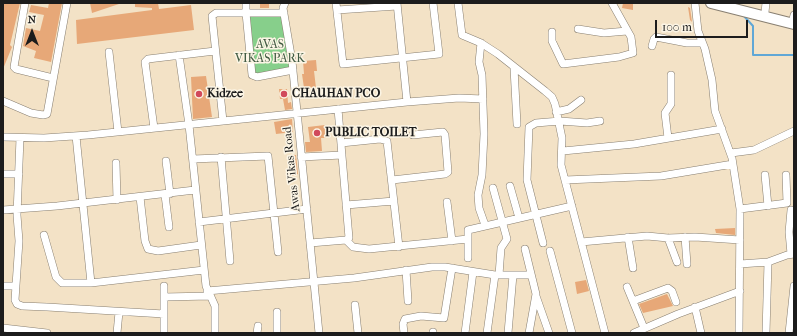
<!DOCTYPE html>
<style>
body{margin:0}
#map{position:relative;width:797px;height:336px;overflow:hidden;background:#f3e2c6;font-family:"IM FELL French Canon",serif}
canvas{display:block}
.frame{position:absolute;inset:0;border:4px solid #1c1c1c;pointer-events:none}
.north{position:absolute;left:12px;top:12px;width:40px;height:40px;-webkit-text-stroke:3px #fcf5e5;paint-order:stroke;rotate:0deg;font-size:11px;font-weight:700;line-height:16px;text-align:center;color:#1c1c1c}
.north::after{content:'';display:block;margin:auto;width:14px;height:18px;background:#1c1c1c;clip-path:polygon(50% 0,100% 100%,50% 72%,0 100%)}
.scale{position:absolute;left:655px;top:20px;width:93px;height:18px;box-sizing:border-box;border:2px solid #1c1c1c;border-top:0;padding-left:5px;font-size:12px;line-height:14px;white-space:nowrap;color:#1c1c1c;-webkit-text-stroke:3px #fcf5e5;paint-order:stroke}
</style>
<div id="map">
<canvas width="797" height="336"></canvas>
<div class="frame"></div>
<div class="north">N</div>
<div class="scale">100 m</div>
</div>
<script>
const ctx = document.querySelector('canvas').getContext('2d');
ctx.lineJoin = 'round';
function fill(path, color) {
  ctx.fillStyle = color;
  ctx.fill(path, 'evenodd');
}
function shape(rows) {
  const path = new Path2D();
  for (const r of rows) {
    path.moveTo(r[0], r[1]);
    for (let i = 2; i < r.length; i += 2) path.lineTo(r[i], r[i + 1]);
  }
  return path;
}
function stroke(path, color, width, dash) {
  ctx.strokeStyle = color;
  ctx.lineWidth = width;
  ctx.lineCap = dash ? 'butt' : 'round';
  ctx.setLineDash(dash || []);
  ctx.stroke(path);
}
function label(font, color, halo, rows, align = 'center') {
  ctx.font = font + ' "IM FELL French Canon",serif';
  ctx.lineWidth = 3;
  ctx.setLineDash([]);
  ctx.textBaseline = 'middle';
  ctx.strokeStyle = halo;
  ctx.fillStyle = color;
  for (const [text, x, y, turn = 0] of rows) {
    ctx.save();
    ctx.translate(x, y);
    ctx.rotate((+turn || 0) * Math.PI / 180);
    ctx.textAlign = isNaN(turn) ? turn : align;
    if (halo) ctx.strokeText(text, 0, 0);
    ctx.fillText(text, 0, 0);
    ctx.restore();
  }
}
const green = shape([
 [283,14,292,68,254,76,247,15]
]);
const stream = shape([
 [743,15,753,26,753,55,794,55]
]);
const building = shape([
 [3,3,20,3,10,45,12,47,3,69],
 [49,3,62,3,51,62,34,58,36,51,23,46,26,28,40,31,44,15,29,12,31,5,48,8],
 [90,3,119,3,119,4,92,13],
 [135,3,158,3,159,9,191,5,194,30,77,44,76,20,152,10,152,8,135,7],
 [260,3,269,3,269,8,260,8],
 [623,3,633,3,633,10,622,8],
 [688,7,690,8,692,22,690,20],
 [316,60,317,71,314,71,316,88,304,88,302,74,304,74,303,61],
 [206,76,212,117,193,119,191,77],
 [279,89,287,89,288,103,291,102,292,109,285,110,283,99,280,99],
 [308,89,309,94,301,96,301,90],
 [292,119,293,132,276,134,274,122],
 [325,125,326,138,321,138,322,151,306,152,305,142,310,142,308,127],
 [296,155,298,174,292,176,289,156],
 [735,228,735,235,716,233,715,229],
 [586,280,589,291,577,294,575,282],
 [667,294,673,306,643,313,639,304]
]);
const street = shape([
 [25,3,14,67,16,69,53,78],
 [246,3,246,13,284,13],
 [285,3,283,8,292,61,319,333],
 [336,3,343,64,439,54,433,3],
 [397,3,407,102],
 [458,3,462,35,481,43,498,54,545,91,552,97,555,104,562,138,561,165,605,333],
 [695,3,698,31,705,49,712,80,715,111,732,158,740,209,739,333],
 [337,10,397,6],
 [765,12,766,3],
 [793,19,794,15],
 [578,29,604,33,627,31],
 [552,32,552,41,563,64,619,57,633,53,631,37,612,3],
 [481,43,479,62,482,75,484,134,482,175,478,195,479,208,485,225],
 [652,46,654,39,656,37,687,43,702,43],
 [109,52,118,132],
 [179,55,189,125,206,286,215,306,215,333],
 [514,68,517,124],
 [3,101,31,113,43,115,47,114,67,3],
 [556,112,569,109,581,100],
 [223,121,212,16,216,13,246,13,252,75,257,77,293,70],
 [154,128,145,62,148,59,215,51],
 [76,136,91,283],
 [3,137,44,138,88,135,407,102,459,98,483,99],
 [20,138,17,215,19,241,15,300,17,304,22,306,47,307,164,314],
 [668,138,665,113,671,104,671,75],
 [341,143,380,139,387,141,399,247],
 [563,151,634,144,722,129],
 [731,153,754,150,794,131],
 [221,157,230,261],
 [301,157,342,155],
 [193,159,268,156,278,252],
 [166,161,170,194],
 [116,163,117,200],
 [3,174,19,174],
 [765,175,768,206],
 [392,180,445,174,448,172,445,135,443,132,413,135],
 [565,180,661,176,733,164],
 [510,186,519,218],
 [493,188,507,239,501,248,499,275],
 [165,195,169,227],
 [140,197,145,241,148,249,158,251,201,245],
 [447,202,452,241],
 [346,205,394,201],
 [740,209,787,203,786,175],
 [3,210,57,206,195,190],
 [791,210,789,232,791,254],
 [199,222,307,209],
 [44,235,56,277,62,283,91,283,204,270],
 [628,237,633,268],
 [685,237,687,264],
 [668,238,677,262],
 [346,240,353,247,369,249,468,239],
 [581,242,647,236,668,238,695,237,740,240],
 [310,243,346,240,349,238,338,109],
 [543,243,527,180,529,127,536,123,560,121,587,123,600,121],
 [525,249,536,294,529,333],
 [550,251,572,333],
 [468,258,468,230,572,206],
 [740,264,768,262,787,255,794,254],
 [406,270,408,301],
 [3,286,16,286],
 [627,287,644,328],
 [207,291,354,278,432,267,445,267,495,275,531,275],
 [536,296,549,333],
 [164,297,210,296],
 [633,301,668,288,672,291,676,302],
 [355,305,358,333],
 [695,307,701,333],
 [277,312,277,333],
 [3,328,47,333],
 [433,332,433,333],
 [117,333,119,312],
 [164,333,164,286],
 [257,333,258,326],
 [404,333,403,324,405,319,421,316,444,318,452,268],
 [465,333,473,272],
 [487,333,495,275],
 [508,333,513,275],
 [634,333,678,314,740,291],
 [766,333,768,262],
 [789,333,794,286]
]);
const secondary = shape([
 [711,3,794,24]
]);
const markers = [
 [199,94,4,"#d1495b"],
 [284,94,4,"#d1495b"],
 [317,133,4,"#d1495b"]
];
const parkNames = [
 ["AVAS",270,45],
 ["VIKAS PARK",270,59]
];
const poiNames = [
 ["Kidzee",207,94],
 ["CHAUHAN PCO",292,94],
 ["PUBLIC TOILET",325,133]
];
const streetNames = [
 ["Awas Vikas Road",292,169,-96]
];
fill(green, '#87cf8b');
stroke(stream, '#60a7d6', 2);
fill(building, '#e7a878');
stroke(street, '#887f71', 8);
stroke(secondary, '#887f71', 12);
stroke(street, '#fff', 7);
stroke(secondary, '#fff', 10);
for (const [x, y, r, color] of markers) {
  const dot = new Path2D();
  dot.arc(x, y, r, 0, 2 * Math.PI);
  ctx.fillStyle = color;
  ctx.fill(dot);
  stroke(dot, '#fcf5e5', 1.5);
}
label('12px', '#415b43', '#fcf5e5', parkNames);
label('bold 12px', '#1c1c1c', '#fcf5e5', poiNames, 'left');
label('12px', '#1c1c1c', '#fcf5e5', streetNames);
</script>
